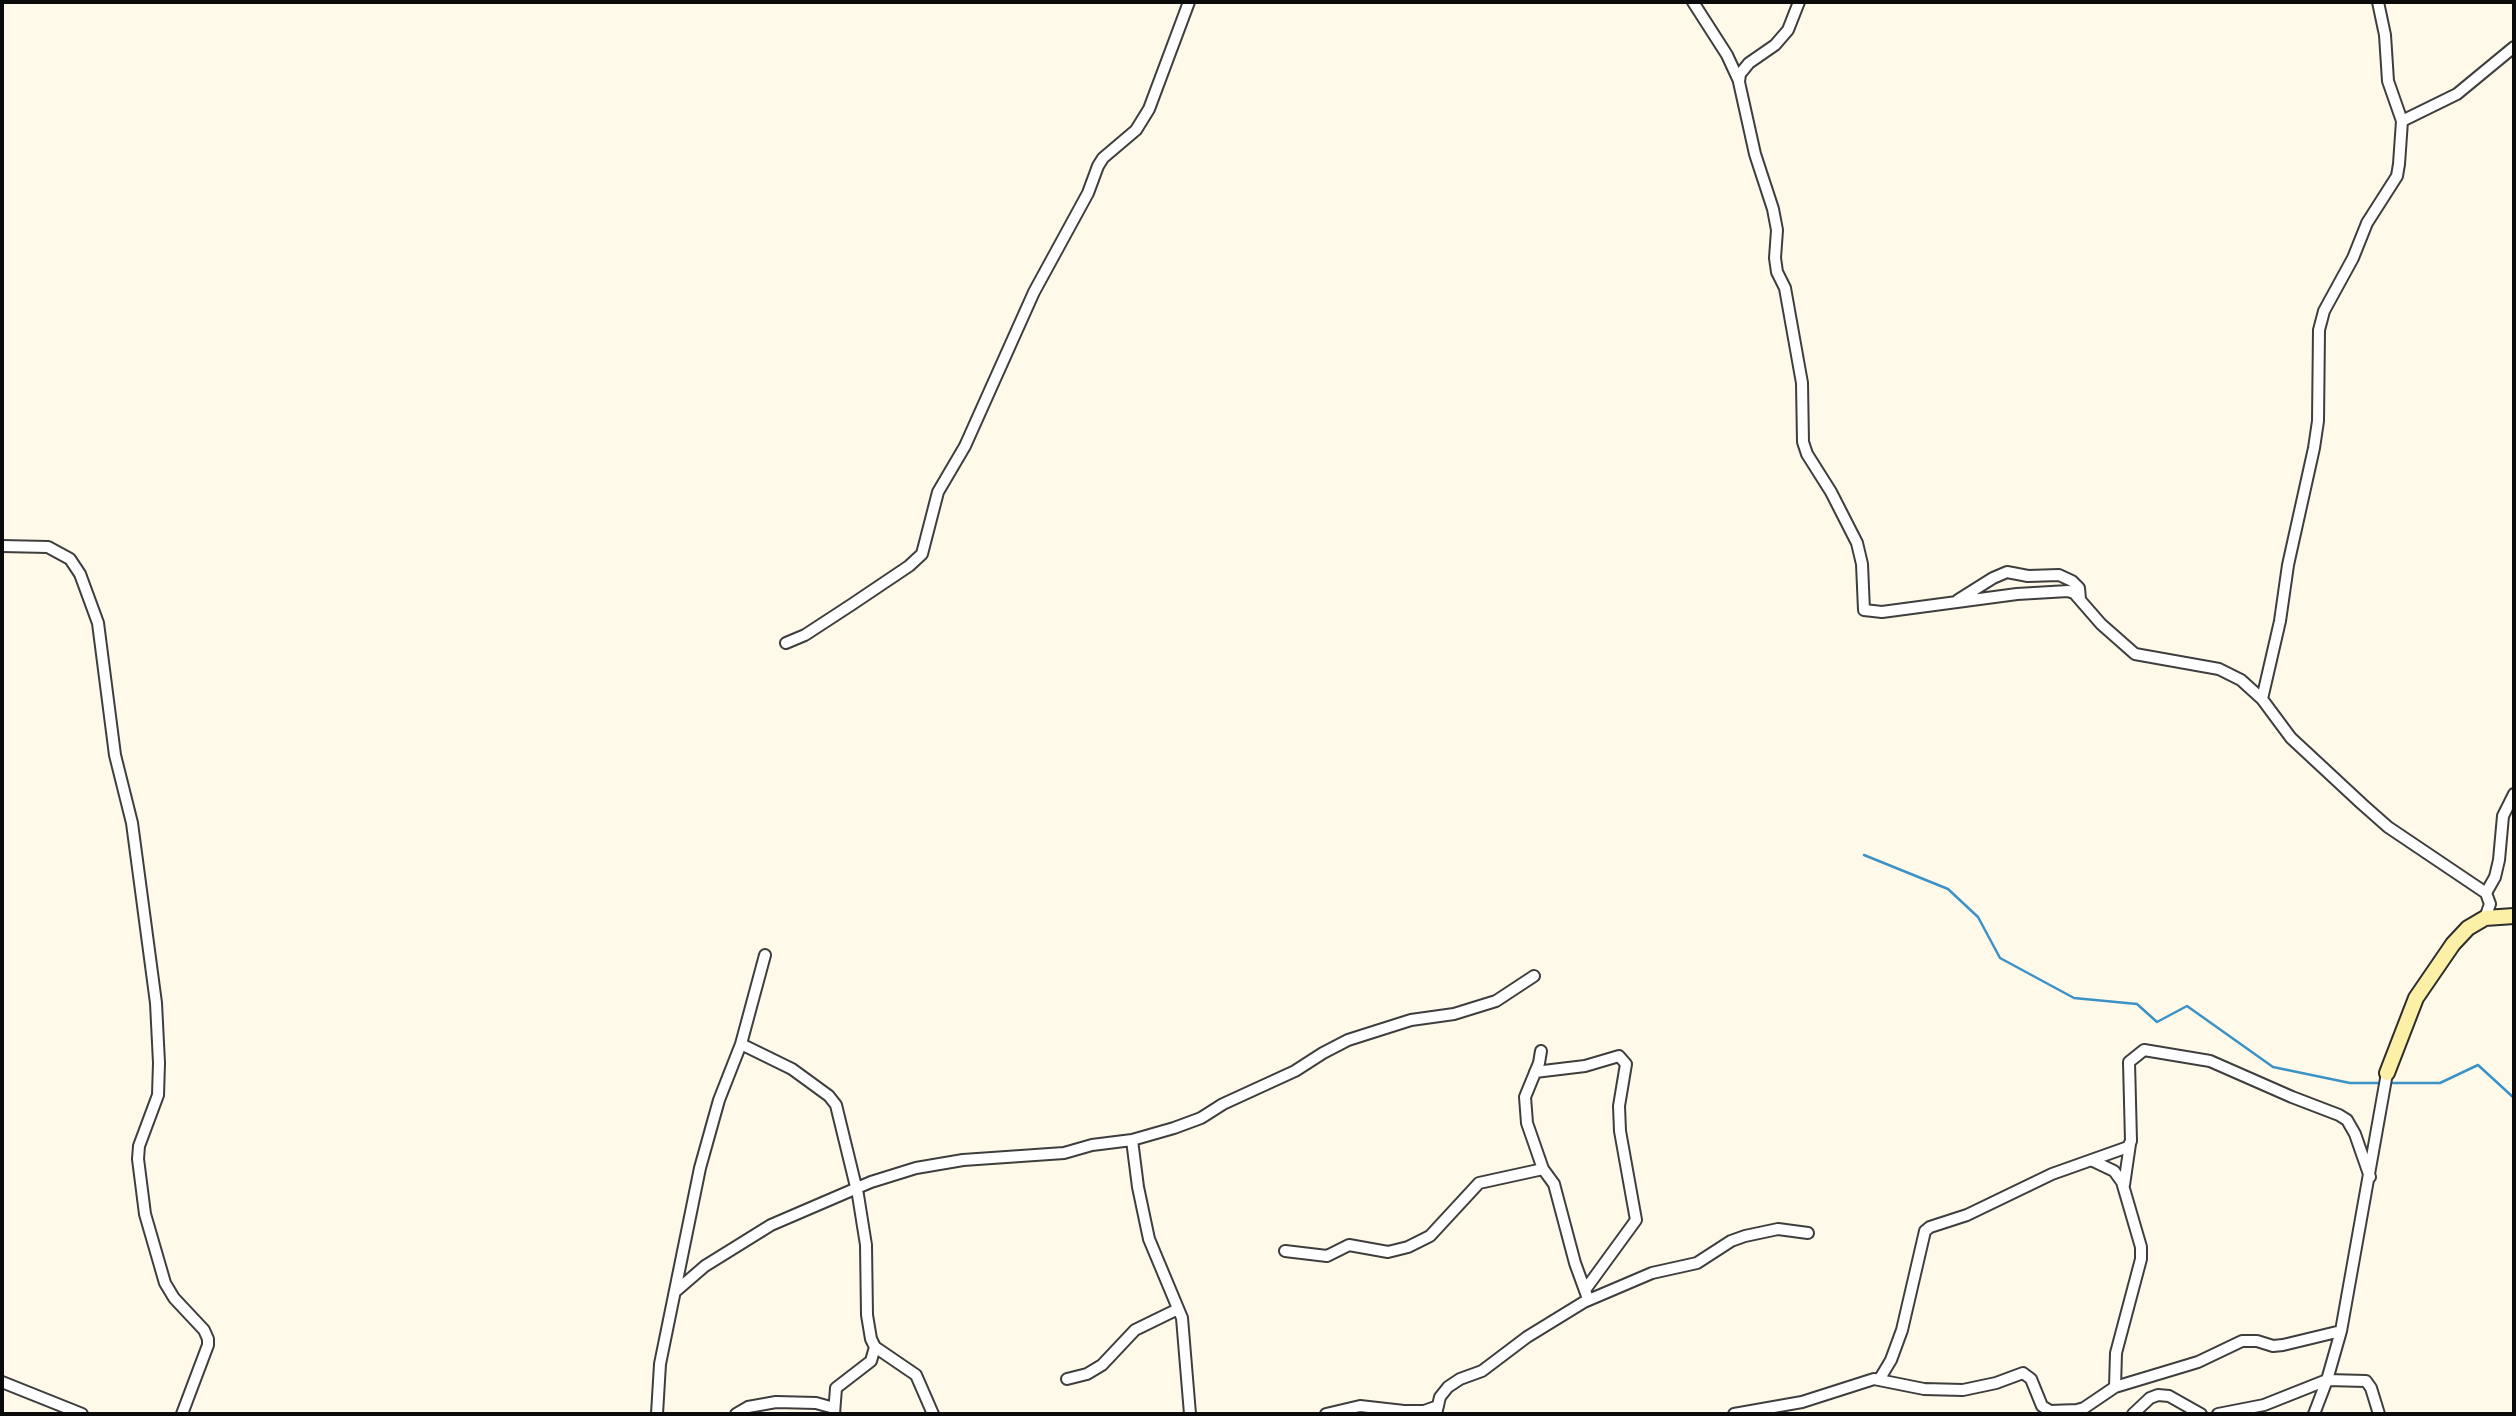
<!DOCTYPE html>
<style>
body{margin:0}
#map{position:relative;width:2516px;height:1416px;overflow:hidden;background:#fef9e9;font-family:"Roboto Serif",serif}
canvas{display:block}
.frame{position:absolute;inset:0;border:4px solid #0b0b0b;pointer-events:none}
</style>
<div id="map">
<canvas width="2516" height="1416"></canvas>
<div class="frame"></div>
</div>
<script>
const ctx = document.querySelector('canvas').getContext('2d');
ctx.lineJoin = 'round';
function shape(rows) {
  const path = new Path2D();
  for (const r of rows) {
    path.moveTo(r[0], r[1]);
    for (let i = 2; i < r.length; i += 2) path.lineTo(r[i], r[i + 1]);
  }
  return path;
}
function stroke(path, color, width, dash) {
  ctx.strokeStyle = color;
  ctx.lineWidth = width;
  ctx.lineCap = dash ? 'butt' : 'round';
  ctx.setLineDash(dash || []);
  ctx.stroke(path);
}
const stream = shape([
 [1864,855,1948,889,1978,917,2000,958,2074,998,2137,1004,2157,1022,2187,1006,2273,1067,2350,1083,2381,1083],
 [2388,1083,2440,1083,2478,1065,2514,1098]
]);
const street = shape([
 [1693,2,1727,55,1739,81],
 [1799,2,1788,30,1775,45,1749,63,1740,74,1739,82,1755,154,1773,209,1777,230,1775,258,1777,272,1785,288,1802,383,1803,442,1807,454,1831,492,1857,543,1862,564,1864,610,1882,612,2017,594,2068,591,2074,593,2101,624,2135,654,2219,669,2241,680,2262,699,2291,738,2362,804,2388,827,2486,893],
 [2402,121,2457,94,2514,47],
 [2,546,48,547,70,559,80,574,98,623,115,755,132,823,156,1003,159,1063,158,1095,139,1146,138,1159,145,1214,165,1283,174,1298,204,1330,208,1339,208,1345,182,1414],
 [1958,600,1993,578,2007,572,2028,576,2059,575,2072,581,2079,588,2080,599],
 [786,643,805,635,851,605,909,566,922,554,938,492,965,446,1034,292,1088,193,1098,166,1103,158,1136,130,1149,109,1189,2],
 [2262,699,2280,621,2288,565,2314,448,2318,421,2319,330,2324,311,2353,258,2367,223,2397,176,2399,164,2402,121,2388,81,2385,35,2378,2],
 [2485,918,2490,904,2486,893,2495,877,2499,860,2503,816,2514,794],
 [741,1044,792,1069,829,1096,836,1105,858,1195,866,1245,867,1315,871,1339,875,1347,916,1375,933,1414],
 [1541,1051,1539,1063,1525,1097,1527,1123,1543,1169,1554,1184,1575,1263,1587,1296],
 [1535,1072,1585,1066,1619,1056,1626,1064,1619,1106,1620,1131,1636,1220,1585,1290],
 [1132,1140,1138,1187,1149,1239,1182,1318,1190,1414],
 [2091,1160,2114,1171,2122,1182,2141,1247,2141,1259,2116,1353,2115,1387],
 [2124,1185,2130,1144],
 [1285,1251,1327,1256,1349,1245,1388,1252,1408,1247,1430,1236,1479,1183,1543,1169],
 [676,1291,705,1266,771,1225,871,1182,916,1168,963,1160,1064,1153,1092,1145,1132,1140,1174,1128,1201,1118,1223,1104,1295,1071,1323,1053,1348,1040,1411,1020,1454,1014,1496,1001,1534,976],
 [1067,1379,1087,1374,1102,1365,1135,1330,1178,1309],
 [1879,1380,1891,1360,1902,1330,1925,1231,1930,1227,1967,1215,2052,1174,2128,1147,2131,1141,2129,1062,2144,1050,2210,1061,2292,1097,2339,1115,2347,1120,2355,1134,2370,1177],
 [2,1382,82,1414],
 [657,1414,660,1364,700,1168,719,1100,741,1044,765,955],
 [736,1414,748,1407,776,1402,816,1403,834,1408],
 [834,1414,836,1388,871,1361,875,1347],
 [1326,1414,1360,1406,1404,1411,1424,1411,1438,1406],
 [1436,1414,1440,1397,1448,1387,1460,1379,1482,1371,1527,1337,1584,1302,1652,1273,1697,1263,1731,1241,1745,1236,1778,1229,1808,1233],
 [1734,1414,1802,1402,1874,1379,1924,1389,1963,1390,1996,1383,2023,1373,2031,1379,2042,1406,2050,1411,2077,1410,2084,1408,2115,1387,2198,1362,2242,1341,2257,1341,2273,1346,2283,1345,2341,1331],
 [2133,1414,2150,1398,2158,1395,2169,1396,2201,1414],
 [2218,1414,2264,1405,2327,1380,2366,1381,2371,1388,2379,1414],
 [2314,1414,2327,1380,2341,1331,2387,1073]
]);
const secondary = shape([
 [2387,1073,2416,998,2453,944,2468,928,2485,918,2514,916]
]);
stroke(stream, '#3b92c7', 2.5);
stroke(street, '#3e3e3e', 14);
stroke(secondary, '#2d2d2d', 18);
stroke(street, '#fff', 10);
stroke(secondary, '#fcf0a7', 14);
</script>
